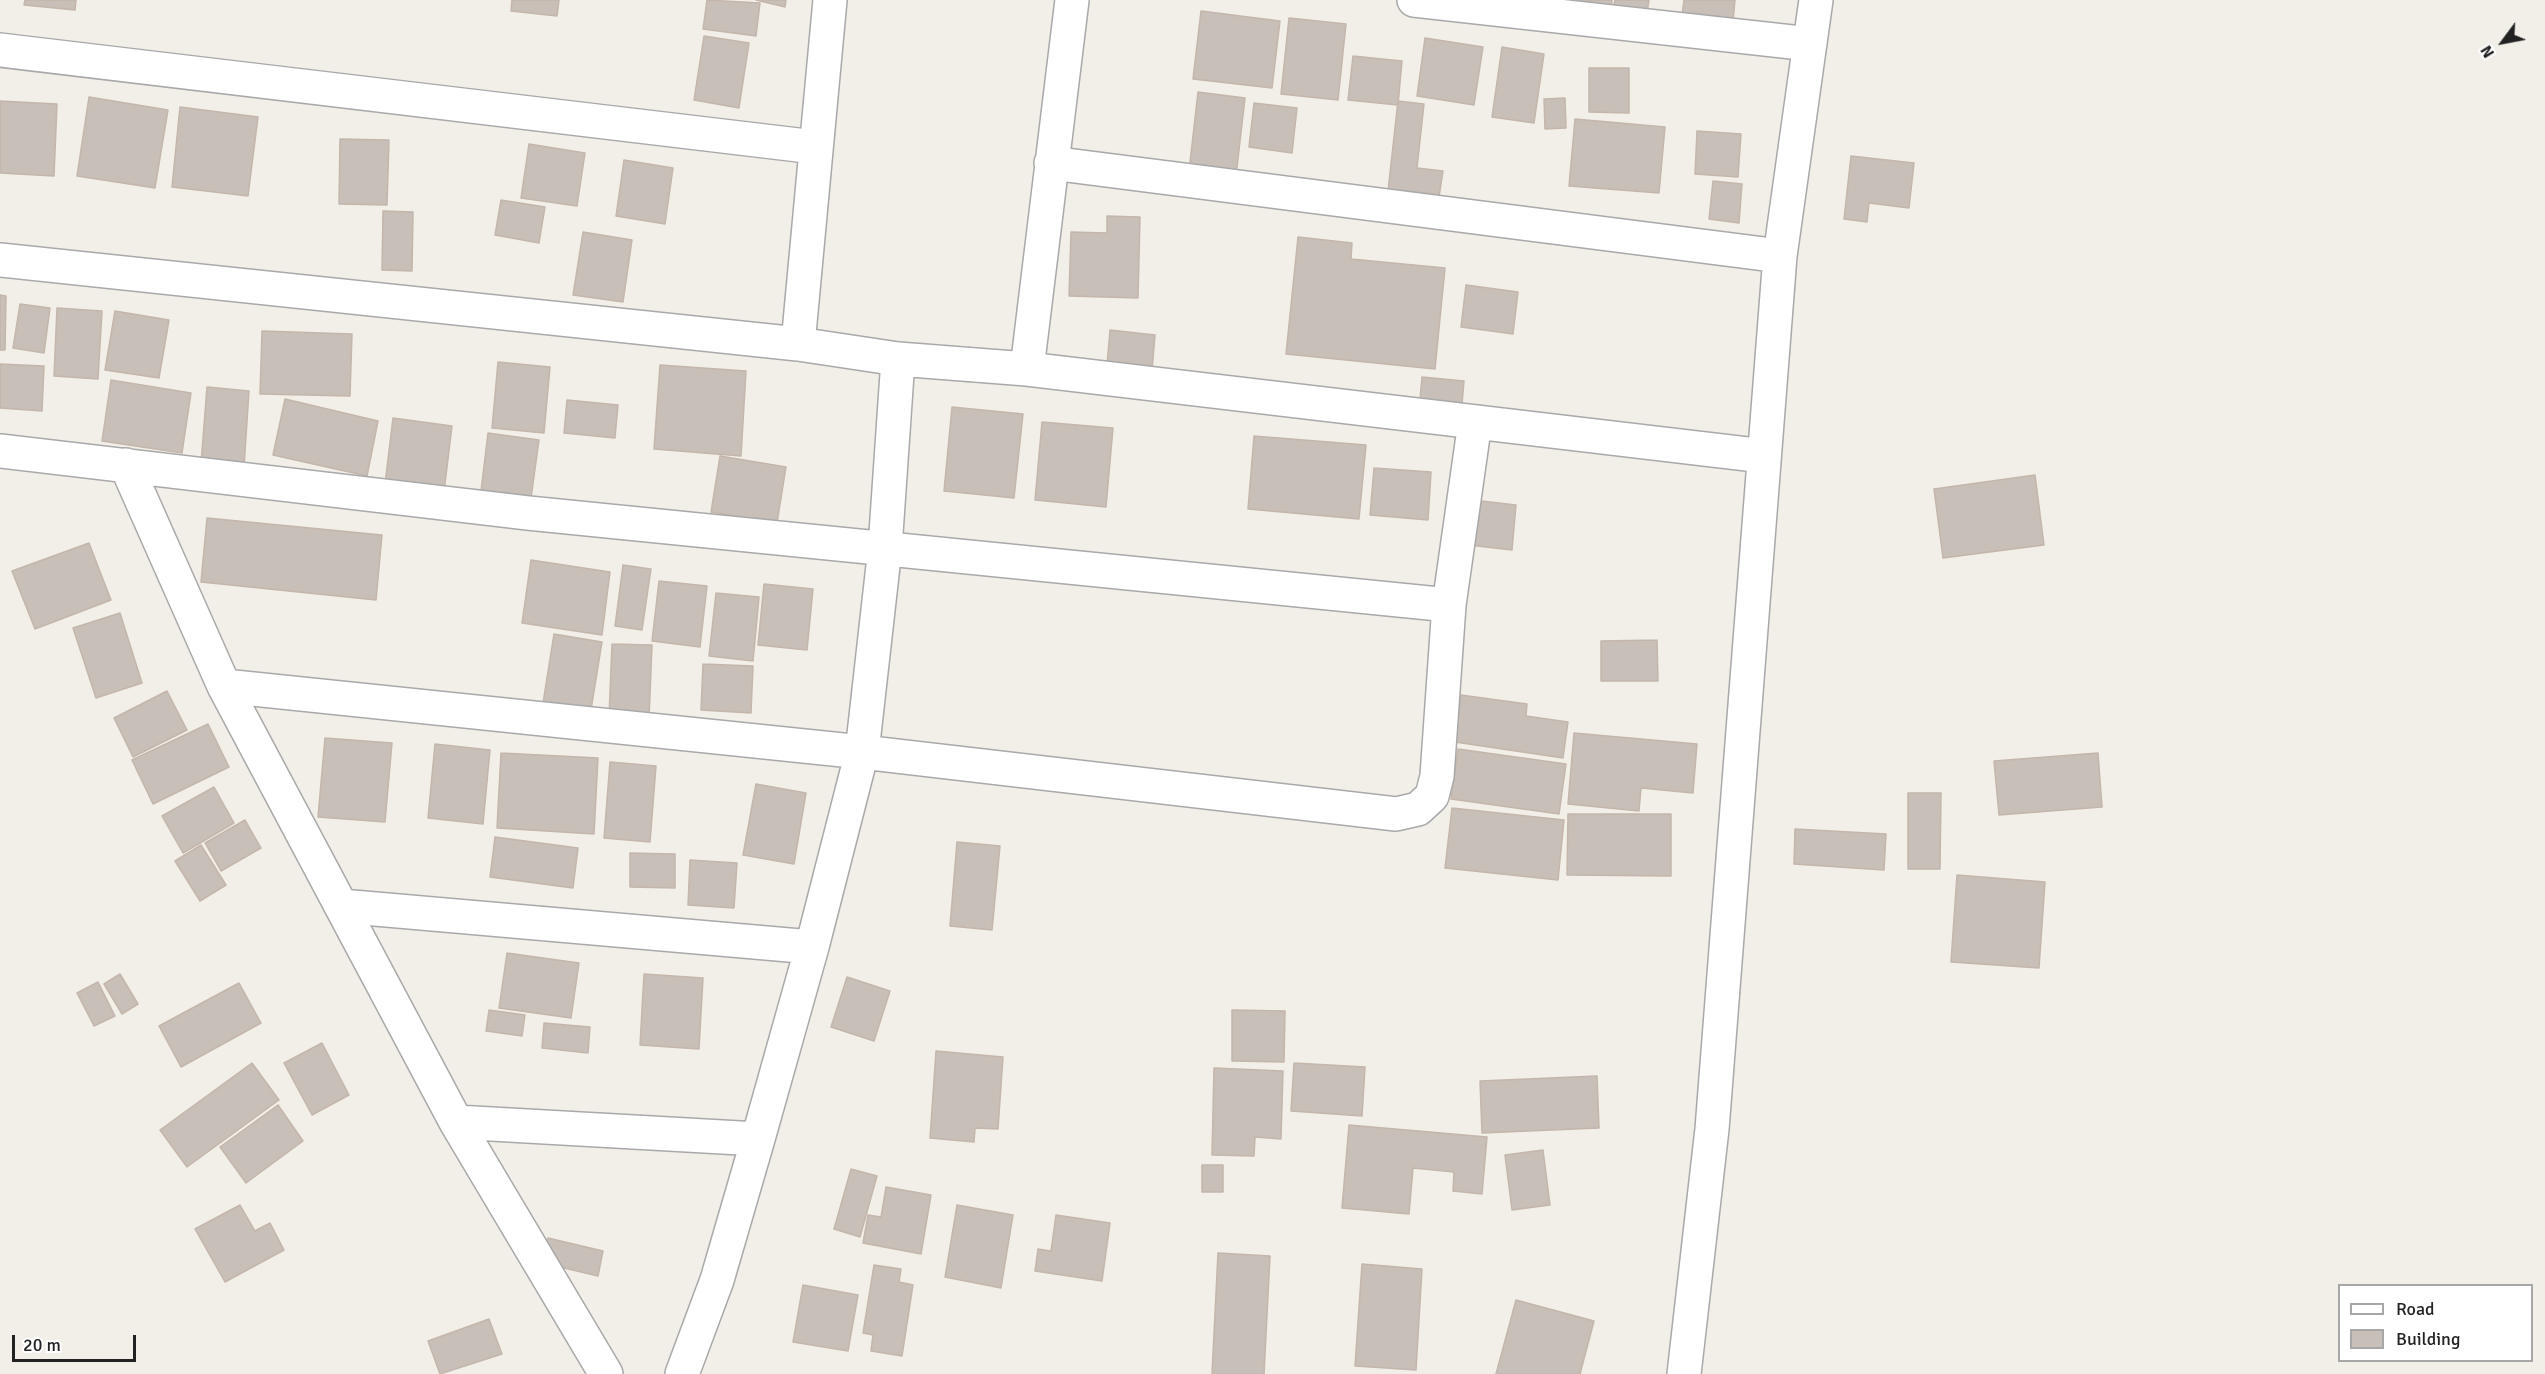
<!DOCTYPE html>
<style>
body{margin:0}
#map{position:relative;width:2545px;height:1374px;overflow:hidden;background:#f2efe9;font-family:Signika,sans-serif}
canvas{display:block}
.legend{position:absolute;left:2338px;top:1284px;width:195px;height:78px;box-sizing:border-box;background:#fff;border:2px solid #a7a7a7;margin:0;padding:8px 10px;list-style:none;font-size:18px;color:#222}
.legend li{display:flex;align-items:center;gap:12px;height:30px}
.legend b{width:30px;border:2px solid #a7a7a7}
.north{position:absolute;left:2473px;top:12px;width:60px;height:60px;-webkit-text-stroke:4px #fff;paint-order:stroke;rotate:238deg;font-size:16px;font-weight:700;line-height:24px;text-align:center;color:#222}
.north::after{content:'';display:block;margin:auto;width:21px;height:27px;background:#222;clip-path:polygon(50% 0,100% 100%,50% 72%,0 100%)}
.scale{position:absolute;left:12px;top:1335px;width:124px;height:27px;box-sizing:border-box;border:3px solid #222;border-top:0;padding-left:8px;font-size:18px;line-height:21px;white-space:nowrap;color:#222;-webkit-text-stroke:4px #fff;paint-order:stroke}
</style>
<div id="map">
<canvas width="2545" height="1374"></canvas>
<ul class="legend">
<li><b style="height:8px;background:#fff"></b>Road</li>
<li><b style="height:16px;background:#c7bfb8"></b>Building</li>
</ul>
<div class="north">N</div>
<div class="scale">20 m</div>
</div>
<script>
const ctx = document.querySelector('canvas').getContext('2d');
ctx.lineJoin = 'round';
function fill(path, color) {
  ctx.fillStyle = color;
  ctx.fill(path, 'evenodd');
}
function shape(rows) {
  const path = new Path2D();
  for (const r of rows) {
    path.moveTo(r[0], r[1]);
    for (let i = 2; i < r.length; i += 2) path.lineTo(r[i], r[i + 1]);
  }
  return path;
}
function stroke(path, color, width, dash) {
  ctx.strokeStyle = color;
  ctx.lineWidth = width;
  ctx.lineCap = dash ? 'butt' : 'round';
  ctx.setLineDash(dash || []);
  ctx.stroke(path);
}
const building = shape([
 [25,0,76,0,75,10,24,5,25,0],
 [512,0,559,0,557,16,511,11,512,0],
 [707,0,760,3,756,36,703,29,707,0],
 [756,0,786,0,785,7,756,0],
 [1548,0,1612,0,1611,11,1548,0],
 [1615,0,1649,0,1647,13,1613,8,1615,0],
 [1684,0,1735,0,1733,21,1682,15,1684,0],
 [1201,11,1280,21,1272,88,1193,79,1201,11],
 [1289,18,1346,24,1338,100,1281,94,1289,18],
 [704,36,749,43,739,108,694,100,704,36],
 [1425,38,1483,47,1474,105,1417,96,1425,38],
 [1502,47,1544,54,1534,123,1492,117,1502,47],
 [1353,56,1402,61,1398,105,1348,100,1353,56],
 [1589,68,1629,68,1629,113,1589,112,1589,68],
 [1198,92,1245,98,1236,176,1189,171,1198,92],
 [89,97,168,110,155,188,77,176,89,97],
 [1565,98,1566,128,1545,129,1544,99,1565,98],
 [0,101,57,104,54,176,0,173,0,101],
 [1398,101,1424,104,1417,168,1443,171,1439,197,1388,191,1398,101],
 [1254,103,1297,108,1292,153,1249,147,1254,103],
 [180,107,258,117,248,196,172,187,180,107],
 [1575,119,1665,127,1659,193,1569,186,1575,119],
 [1697,131,1741,134,1738,177,1695,174,1697,131],
 [340,139,389,140,387,205,339,204,340,139],
 [529,144,585,153,577,206,521,198,529,144],
 [1851,156,1914,163,1909,208,1869,203,1867,222,1844,219,1851,156],
 [624,160,673,168,665,224,616,216,624,160],
 [1713,181,1742,184,1739,223,1709,219,1713,181],
 [501,200,545,207,539,243,495,235,501,200],
 [383,211,413,212,412,271,382,270,383,211],
 [1107,216,1140,217,1138,298,1069,296,1071,232,1107,233,1107,216],
 [583,232,632,240,623,302,573,295,583,232],
 [1298,237,1352,243,1351,259,1445,268,1435,369,1286,354,1298,237],
 [1466,285,1518,292,1513,334,1461,327,1466,285],
 [0,295,6,296,5,350,0,350,0,295],
 [20,304,50,308,44,353,13,348,20,304],
 [57,308,102,311,98,379,54,376,57,308],
 [115,311,169,320,159,378,105,370,115,311],
 [1110,330,1155,335,1152,370,1107,365,1110,330],
 [262,331,352,334,350,396,260,394,262,331],
 [498,362,550,367,544,433,492,428,498,362],
 [0,364,44,366,42,411,0,408,0,364],
 [660,365,746,371,741,456,654,449,660,365],
 [1422,377,1464,381,1462,404,1420,399,1422,377],
 [111,380,191,393,182,453,102,441,111,380],
 [207,387,249,391,244,467,201,464,207,387],
 [285,399,378,421,367,476,273,455,285,399],
 [567,400,618,405,615,438,564,433,567,400],
 [952,407,1023,414,1014,498,944,491,952,407],
 [393,418,452,426,444,492,385,484,393,418],
 [1042,422,1113,428,1106,507,1035,500,1042,422],
 [488,433,539,440,531,498,481,491,488,433],
 [1254,436,1366,445,1359,519,1248,509,1254,436],
 [720,456,786,467,777,523,711,512,720,456],
 [1374,468,1431,472,1428,520,1370,515,1374,468],
 [2035,475,2044,545,1943,558,1934,489,2035,475],
 [1473,500,1516,505,1512,550,1468,545,1473,500],
 [207,518,382,535,376,600,201,582,207,518],
 [89,543,111,600,35,629,12,571,89,543],
 [531,560,610,572,602,635,522,623,531,560],
 [623,565,651,569,642,630,615,626,623,565],
 [659,581,707,586,700,647,652,641,659,581],
 [764,584,813,589,807,650,758,645,764,584],
 [716,593,759,597,753,661,709,656,716,593],
 [120,613,142,683,96,698,73,628,120,613],
 [554,634,602,642,591,710,543,703,554,634],
 [1657,640,1658,681,1601,681,1601,641,1657,640],
 [612,644,652,645,649,719,609,717,612,644],
 [703,664,753,666,751,713,701,710,703,664],
 [167,691,187,730,133,757,114,718,167,691],
 [1461,695,1527,704,1526,716,1568,722,1563,758,1455,742,1461,695],
 [208,724,229,767,153,804,132,760,208,724],
 [1574,733,1697,744,1693,793,1641,788,1639,811,1568,804,1574,733],
 [325,738,392,743,385,822,318,817,325,738],
 [435,744,490,750,483,824,428,818,435,744],
 [1458,749,1566,764,1559,814,1451,799,1458,749],
 [501,753,598,758,594,834,497,828,501,753],
 [2098,753,2102,807,1999,815,1994,761,2098,753],
 [610,762,656,766,650,842,604,838,610,762],
 [756,784,806,793,794,864,743,855,756,784],
 [214,787,234,823,183,853,162,816,214,787],
 [1908,793,1941,793,1940,869,1908,869,1908,793],
 [1452,808,1564,820,1558,880,1445,868,1452,808],
 [1568,814,1671,814,1671,876,1567,875,1568,814],
 [245,820,261,848,221,871,205,843,245,820],
 [1795,829,1886,834,1884,870,1794,864,1795,829],
 [495,837,578,848,573,888,490,877,495,837],
 [957,842,1000,846,992,930,950,926,957,842],
 [201,845,226,885,200,901,175,861,201,845],
 [630,853,675,854,675,888,630,887,630,853],
 [690,860,737,863,734,908,688,905,690,860],
 [1957,875,2045,882,2039,968,1951,962,1957,875],
 [507,953,579,963,571,1018,499,1008,507,953],
 [120,974,138,1004,122,1014,104,984,120,974],
 [644,974,703,978,699,1049,640,1045,644,974],
 [847,977,890,991,874,1041,831,1027,847,977],
 [98,982,115,1016,94,1026,77,993,98,982],
 [239,983,261,1023,181,1067,159,1026,239,983],
 [489,1010,525,1015,522,1036,486,1031,489,1010],
 [1232,1010,1285,1011,1284,1062,1232,1061,1232,1010],
 [544,1023,590,1027,588,1053,542,1048,544,1023],
 [322,1043,349,1095,312,1115,284,1063,322,1043],
 [936,1051,1003,1057,998,1129,975,1128,974,1142,930,1138,936,1051],
 [252,1063,279,1100,187,1167,160,1130,252,1063],
 [1294,1063,1365,1067,1362,1116,1291,1111,1294,1063],
 [1214,1068,1283,1071,1281,1139,1255,1137,1254,1156,1212,1155,1214,1068],
 [1597,1076,1599,1128,1482,1133,1480,1081,1597,1076],
 [278,1105,303,1141,246,1183,220,1147,278,1105],
 [1349,1125,1487,1137,1482,1194,1453,1191,1454,1172,1413,1168,1409,1214,1342,1208,1349,1125],
 [1543,1150,1550,1205,1512,1210,1505,1155,1543,1150],
 [1202,1165,1223,1165,1223,1192,1202,1192,1202,1165],
 [851,1169,877,1176,860,1237,834,1229,851,1169],
 [886,1187,931,1195,921,1254,863,1243,868,1215,881,1217,886,1187],
 [240,1205,255,1231,270,1223,284,1250,225,1282,195,1229,240,1205],
 [957,1205,1013,1215,1001,1288,945,1277,957,1205],
 [1056,1215,1110,1223,1102,1281,1035,1271,1038,1249,1051,1251,1056,1215],
 [548,1238,603,1251,598,1276,543,1263,548,1238],
 [1218,1253,1270,1256,1264,1374,1212,1374,1218,1253],
 [1362,1264,1422,1269,1416,1370,1355,1366,1362,1264],
 [874,1265,901,1269,899,1282,913,1285,902,1356,871,1351,873,1335,863,1333,874,1265],
 [803,1285,858,1295,848,1351,793,1342,803,1285],
 [1516,1300,1594,1321,1580,1374,1496,1374,1516,1300],
 [489,1319,502,1354,440,1374,428,1341,489,1319]
]);
const minor = shape([
 [1414,0,1810,44],
 [0,50,815,147],
 [1051,163,1780,256],
 [0,260,798,344,898,359,1027,369,1764,456],
 [798,344,830,0],
 [1027,369,1072,0],
 [0,451,528,513,1449,605],
 [126,465,224,686,456,1122,606,1374],
 [224,686,862,752,1396,814,1418,809,1432,796,1437,776,1449,605,1475,422],
 [341,906,812,947],
 [456,1122,758,1139],
 [682,1374,717,1280,758,1139,812,947,862,752,885,548,898,359],
 [1684,1374,1712,1129,1780,256,1816,0]
]);
fill(building, '#c7bfb8');
stroke(building, '#c4b6ab', 1.5);
stroke(minor, '#a9a9a9', 36);
stroke(minor, '#fff', 33);
</script>
